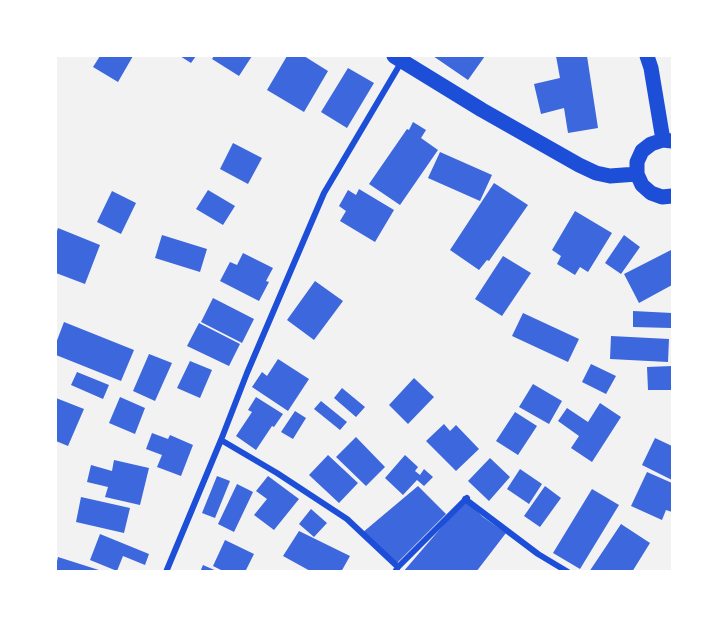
<!DOCTYPE html>
<style>
body{margin:0}
#map{position:relative;width:728px;height:627px;overflow:hidden;background:#f2f2f2;font-family:Lora,serif}
canvas{display:block}
.frame{position:absolute;inset:0;border:57px solid #fff;pointer-events:none}
</style>
<div id="map">
<canvas width="728" height="627"></canvas>
<div class="frame"></div>
</div>
<script>
const ctx = document.querySelector('canvas').getContext('2d');
ctx.lineJoin = 'round';
function fill(path, color) {
  ctx.fillStyle = color;
  ctx.fill(path, 'evenodd');
}
function shape(rows) {
  const path = new Path2D();
  for (const r of rows) {
    path.moveTo(r[0], r[1]);
    for (let i = 2; i < r.length; i += 2) path.lineTo(r[i], r[i + 1]);
  }
  return path;
}
function stroke(path, color, width, dash) {
  ctx.strokeStyle = color;
  ctx.lineWidth = width;
  ctx.lineCap = dash ? 'butt' : 'round';
  ctx.setLineDash(dash || []);
  ctx.stroke(path);
}
const building = shape([
 [100,56,133,56,118,82,93,67],
 [180,56,196,56,191,63],
 [214,56,252,56,239,76,212,59],
 [287,56,304,56,328,71,304,112,267,90],
 [433,56,485,56,468,80],
 [556,56,587,56,598,128,568,133,564,108,541,114,534,84,560,78],
 [348,68,374,83,347,128,321,112],
 [413,122,426,130,421,138,438,150,400,205,369,184,407,129,409,130],
 [233,143,262,158,248,184,220,169],
 [440,152,492,175,480,201,428,178],
 [494,183,528,205,489,261,487,260,479,270,450,250],
 [359,189,394,210,375,242,340,221,346,211,339,206,348,190,356,195],
 [208,190,235,206,223,225,196,209],
 [112,191,136,203,121,234,97,222],
 [575,211,612,233,588,272,580,267,575,275,557,264,561,256,552,250],
 [58,228,100,245,85,284,56,273,56,234],
 [162,235,207,249,200,272,155,258],
 [624,235,640,247,621,274,605,263],
 [671,250,672,253,672,285,639,303,624,274],
 [243,253,273,268,266,281,269,282,259,301,220,281,230,262,237,265],
 [503,256,531,273,502,316,475,299],
 [315,281,343,301,314,340,287,320],
 [213,298,254,319,242,343,201,322],
 [633,311,672,313,671,328,633,327],
 [523,313,579,339,568,362,512,336],
 [64,322,134,350,121,381,56,355,56,343],
 [199,323,240,344,229,366,187,346],
 [611,336,669,339,668,362,610,359],
 [149,354,172,363,155,401,133,391],
 [278,359,309,379,288,411,252,387,262,372,267,376],
 [190,361,212,370,200,398,177,388],
 [591,364,616,376,606,394,582,382],
 [672,366,672,390,648,390,647,367],
 [77,372,109,385,103,399,71,385],
 [414,378,434,397,408,424,389,405],
 [533,384,562,401,549,424,519,407],
 [342,388,365,407,356,417,334,398],
 [120,397,145,408,135,434,109,423],
 [256,397,283,414,274,427,272,426,256,450,236,436,252,412,248,410],
 [56,398,84,409,68,446,56,441],
 [321,401,347,422,340,430,314,409],
 [600,403,621,417,592,462,571,448,579,436,558,421,567,408,588,422],
 [295,411,306,418,293,439,281,432],
 [515,412,537,426,518,455,496,441],
 [444,424,450,431,456,425,479,449,456,471,426,441],
 [152,433,168,439,170,435,193,445,181,476,157,467,162,455,146,449],
 [356,437,385,467,366,486,336,457],
 [655,438,672,446,672,480,642,465],
 [328,455,358,483,339,503,309,475],
 [405,455,418,467,415,471,420,475,424,469,433,477,424,486,417,480,403,495,385,478],
 [490,458,510,477,489,501,468,481],
 [114,460,149,468,140,505,105,497,108,487,87,482,91,465,112,471],
 [520,469,542,484,529,504,507,489],
 [647,472,672,483,672,512,666,510,662,520,631,506],
 [217,476,230,481,215,518,202,513],
 [268,476,299,499,274,530,254,515,267,499,256,491],
 [237,484,253,492,234,532,218,524],
 [418,486,446,514,395,565,362,533],
 [545,486,561,498,540,527,524,516],
 [592,489,619,505,580,569,553,553],
 [81,497,130,508,124,533,76,522],
 [465,500,483,517,506,533,476,572,403,572],
 [311,509,327,523,314,537,299,524],
 [621,524,650,543,632,572,589,572],
 [299,531,350,556,341,572,312,572,283,556],
 [100,534,149,554,145,565,123,556,117,571,90,560],
 [225,540,254,554,245,572,225,572,213,566],
 [58,557,102,571,102,572,56,572,56,566],
 [203,565,219,572,200,572]
]);
const minor = shape([
 [221,440,277,473,347,519,398,567],
 [465,499,538,554,568,572],
 [166,572,221,440,247,373,324,193,402,61],
 [395,572,398,567,467,498]
]);
const primary = shape([
 [394,56,482,110,579,165,596,173,610,176,637,174],
 [647,56,651,68,663,140],
 [672,141,663,140,651,144,642,151,637,162,637,174,642,185,651,193,662,197,672,196]
]);
fill(building, '#3d67dc');
stroke(minor, '#1d4ed8', 6);
stroke(primary, '#1d4ed8', 15);
</script>
